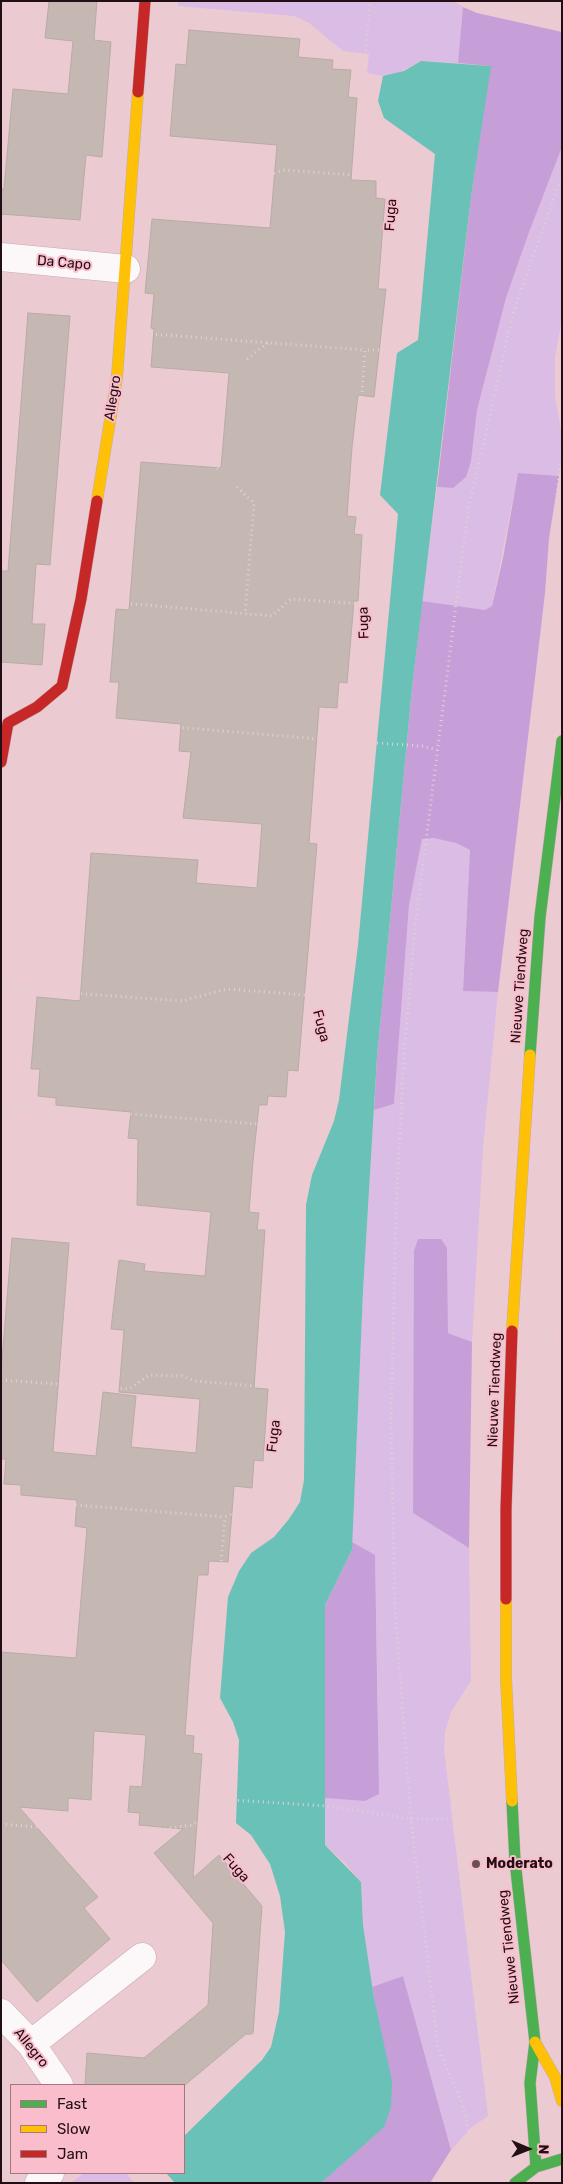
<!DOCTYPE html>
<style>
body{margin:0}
#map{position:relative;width:563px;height:2184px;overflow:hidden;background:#eccad2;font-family:Rubik,sans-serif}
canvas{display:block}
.frame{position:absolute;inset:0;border:2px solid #220e14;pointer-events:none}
.legend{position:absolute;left:10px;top:2084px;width:175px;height:90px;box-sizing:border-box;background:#f9bdcb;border:1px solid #a37782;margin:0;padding:6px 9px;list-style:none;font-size:15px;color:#220e14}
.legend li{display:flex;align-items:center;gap:10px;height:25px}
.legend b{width:25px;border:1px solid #a37782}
.north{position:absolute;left:503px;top:2124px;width:50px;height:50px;-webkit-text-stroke:4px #f9bdcb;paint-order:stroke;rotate:91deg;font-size:14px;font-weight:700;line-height:20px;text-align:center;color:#220e14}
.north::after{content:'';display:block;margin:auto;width:18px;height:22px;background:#220e14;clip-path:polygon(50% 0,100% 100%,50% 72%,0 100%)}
</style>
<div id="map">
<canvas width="563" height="2184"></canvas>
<div class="frame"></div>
<ul class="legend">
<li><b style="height:6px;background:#4caf50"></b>Fast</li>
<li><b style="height:6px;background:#ffc107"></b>Slow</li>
<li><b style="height:6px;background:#c62828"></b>Jam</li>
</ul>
<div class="north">N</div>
</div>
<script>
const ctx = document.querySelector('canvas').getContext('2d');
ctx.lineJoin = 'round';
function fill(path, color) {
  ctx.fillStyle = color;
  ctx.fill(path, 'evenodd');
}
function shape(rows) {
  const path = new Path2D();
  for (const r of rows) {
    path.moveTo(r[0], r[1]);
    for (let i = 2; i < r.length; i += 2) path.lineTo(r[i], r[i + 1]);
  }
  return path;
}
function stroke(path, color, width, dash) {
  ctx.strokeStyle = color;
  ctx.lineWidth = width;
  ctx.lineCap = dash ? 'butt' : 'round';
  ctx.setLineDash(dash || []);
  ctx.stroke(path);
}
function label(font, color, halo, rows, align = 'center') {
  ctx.font = font + ' Rubik,sans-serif';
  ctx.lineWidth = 4;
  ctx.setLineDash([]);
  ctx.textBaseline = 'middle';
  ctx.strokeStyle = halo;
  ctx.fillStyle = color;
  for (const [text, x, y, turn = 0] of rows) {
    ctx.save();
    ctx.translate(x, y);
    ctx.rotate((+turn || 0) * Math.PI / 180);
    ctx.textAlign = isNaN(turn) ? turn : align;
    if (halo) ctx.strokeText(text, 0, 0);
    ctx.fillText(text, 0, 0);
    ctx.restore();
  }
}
const green = shape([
 [178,1,453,1,463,7,458,63,421,61,394,75,383,76,367,73,369,54,343,51,309,23,294,16,178,6],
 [562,147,562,318,555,357,555,396,562,436,562,459,559,476,518,473,492,606,485,610,422,601,437,487,453,488,471,461,477,410,506,298,528,235],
 [434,837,456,843,470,850,463,991,498,992,483,1148,472,1342,448,1333,447,1248,413,1513,469,1548,471,1681,451,1712,445,1732,444,1750,488,2116,472,2127,451,2150,403,1976,372,1987,363,1925,361,1882,344,1862,325,1845,324,1798,365,1801,378,1709,375,1556,352,1542,363,1291,374,1110,394,1104,409,905,422,839],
 [84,2173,126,2173,134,2183,71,2183]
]);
const forest = shape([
 [463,7,477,13,562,32,562,147,528,235,506,298,477,410,471,461,466,477,453,488,437,487,471,197,490,66,458,63],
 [518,473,559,476,549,538,545,593,498,992,463,991,470,850,456,843,434,838,422,839,409,905,394,1104,374,1110,377,1057,412,688,422,601,485,610,492,606,503,558],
 [418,1239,441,1239,447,1248,448,1333,472,1342,469,1548,413,1513,414,1251],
 [352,1542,375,1555,379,1794,365,1801,324,1798,325,1605,352,1550],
 [403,1976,451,2150,430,2183,321,2183,347,2159,374,1998,372,1987]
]);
const water = shape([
 [421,61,491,66,471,197,412,688,377,1057,363,1291,352,1550,325,1605,325,1845,361,1882,363,1925,374,1998,392,2081,391,2107,384,2127,321,2183,175,2183,166,2173,184,2173,184,2136,262,2060,271,2047,279,2012,285,1932,280,1896,270,1864,251,1835,236,1823,239,1740,233,1722,220,1698,228,1597,239,1571,251,1553,274,1537,289,1519,300,1502,304,1480,306,1205,312,1175,334,1121,339,1100,358,945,398,514,380,495,397,353,418,340,435,154,384,118,378,101,383,76,404,71]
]);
const building = shape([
 [49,1,97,1,94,40,111,42,102,157,86,155,80,220,1,214,1,189,4,189,13,89,68,94,73,41,45,38,49,1],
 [189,30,300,39,298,57,333,60,332,69,351,70,348,97,357,98,351,180,376,181,376,198,385,199,378,289,386,289,374,397,358,395,352,447,347,516,356,517,354,534,362,535,358,601,354,601,347,683,339,682,337,708,319,707,309,843,317,844,298,1071,288,1070,286,1097,268,1096,267,1105,259,1105,253,1161,249,1212,259,1213,257,1230,265,1230,254,1388,268,1389,263,1461,254,1460,252,1488,234,1486,228,1562,209,1561,208,1575,198,1575,190,1666,185,1735,194,1736,193,1753,202,1754,193,1878,219,1855,262,1906,253,2034,246,2034,185,2085,85,2085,87,2053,144,2058,208,2005,213,1923,154,1853,183,1829,139,1825,140,1813,128,1812,130,1786,142,1787,146,1735,94,1731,91,1800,68,1798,68,1811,19,1807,98,1897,84,1908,110,1939,37,2002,1,1960,1,1652,76,1658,87,1528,75,1526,77,1500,21,1495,21,1485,4,1484,6,1459,1,1459,1,1372,12,1238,69,1243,53,1452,96,1456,103,1392,136,1396,131,1447,196,1453,200,1399,119,1392,124,1330,111,1329,119,1260,145,1264,144,1271,205,1276,211,1212,137,1205,138,1139,128,1138,131,1112,56,1105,56,1098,38,1096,40,1069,31,1069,37,997,80,1001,91,853,198,860,196,883,257,888,262,824,183,818,191,752,179,751,181,724,116,718,119,682,110,682,116,609,129,610,141,462,221,468,229,373,151,367,154,329,151,328,154,294,145,293,152,219,270,228,277,145,170,136,176,64,186,65,189,30],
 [28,313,70,316,50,565,36,564,32,624,45,624,42,665,1,662,1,571,8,571,28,313]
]);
const path = shape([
 [462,1,473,7,552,24],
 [501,1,562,14],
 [548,1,552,24,562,30],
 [175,8,295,18,343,57,365,60],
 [241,185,283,170,354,175,378,155],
 [151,334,365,350],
 [247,359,269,342],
 [215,384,229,373],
 [210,461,220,471],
 [237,487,254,503,245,614],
 [111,602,272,616,291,599,363,604],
 [88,720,333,740,422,746,437,750],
 [536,724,562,441],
 [33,755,88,720,91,698],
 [1,988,182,1001,227,989,316,996],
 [1,1104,296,1127],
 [544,1369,547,1315],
 [1,1380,129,1389,149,1375,182,1376,195,1381,279,1388],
 [1,1499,225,1517],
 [562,1519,562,1586],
 [540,1660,540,1691],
 [474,1690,458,1734,454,1811,469,1954,494,2136],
 [1,1824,70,1830,140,1833,191,1825,214,1813,232,1800,327,1806,411,1819,454,1819],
 [548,1847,562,1897],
 [560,1943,562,1942],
 [184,2093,258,2030,268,1905,217,1846,214,1813,203,1797,206,1752,195,1730,191,1710,200,1588,221,1563,225,1517,266,1499,286,1307,296,1127,322,1081,328,1042,314,1010,316,996,333,988,342,926,350,828,330,799,333,740,367,703,363,604,368,524,354,508,365,350,395,350,400,285,387,270,393,173,358,132,370,1],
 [475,2155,462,2103,438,2047,411,1819,395,1608,391,1421,396,1211,404,1055,415,928,468,510,514,310,562,176],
 [133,2183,133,2173],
 [457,2183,475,2155,494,2136,503,2131]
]);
const street = shape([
 [1,257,126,269],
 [1,2013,31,2044,59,2085],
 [31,2044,142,1957],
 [39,2183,50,2173]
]);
const fast = shape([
 [530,1055,540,917,562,741],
 [512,1801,515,1861,535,2042,530,2083,536,2167],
 [515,2183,536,2167,562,2159]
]);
const slow = shape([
 [97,501,117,377,138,92],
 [512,1331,530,1055],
 [506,1599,506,1678,512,1801],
 [535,2042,555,2077,562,2101]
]);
const jam = shape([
 [138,92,145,1],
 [1,762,8,723,37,707,62,686,81,599,97,501],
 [506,1599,506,1509,512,1331]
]);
const markers = [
 [476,1864,5,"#695056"]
];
const streetNames = [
 ["Fuga",391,215,-86],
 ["Da Capo",64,263,5],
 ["Allegro",113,398,-81],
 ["Fuga",364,623,-92],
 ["Nieuwe Tiendweg",520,986,-86],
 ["Fuga",321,1026,75],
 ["Nieuwe Tiendweg",495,1390,-88],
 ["Fuga",274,1436,-83],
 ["Fuga",236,1868,49],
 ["Nieuwe Tiendweg",509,1947,-96],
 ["Allegro",31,2048,51]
];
const poiNames = [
 ["Moderato",486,1864]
];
fill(green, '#dabce5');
fill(forest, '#c69fd8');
fill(water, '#6ac1b7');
fill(building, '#c5b8b3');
stroke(building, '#b7aba4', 1);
stroke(street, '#c5aab1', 29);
stroke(fast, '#c5aab1', 12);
stroke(slow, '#c5aab1', 12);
stroke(jam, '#c5aab1', 12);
stroke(path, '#ded3d6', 3, [1, 4]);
stroke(street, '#fcf7f8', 28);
stroke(fast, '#4caf50', 11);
stroke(slow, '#ffc107', 11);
stroke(jam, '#c62828', 11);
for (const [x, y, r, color] of markers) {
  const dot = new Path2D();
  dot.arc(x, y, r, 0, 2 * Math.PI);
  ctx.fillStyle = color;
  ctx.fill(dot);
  stroke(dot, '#f9bdcb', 2);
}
label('14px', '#220e14', '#f9bdcb', streetNames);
label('bold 14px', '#220e14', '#f9bdcb', poiNames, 'left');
</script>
